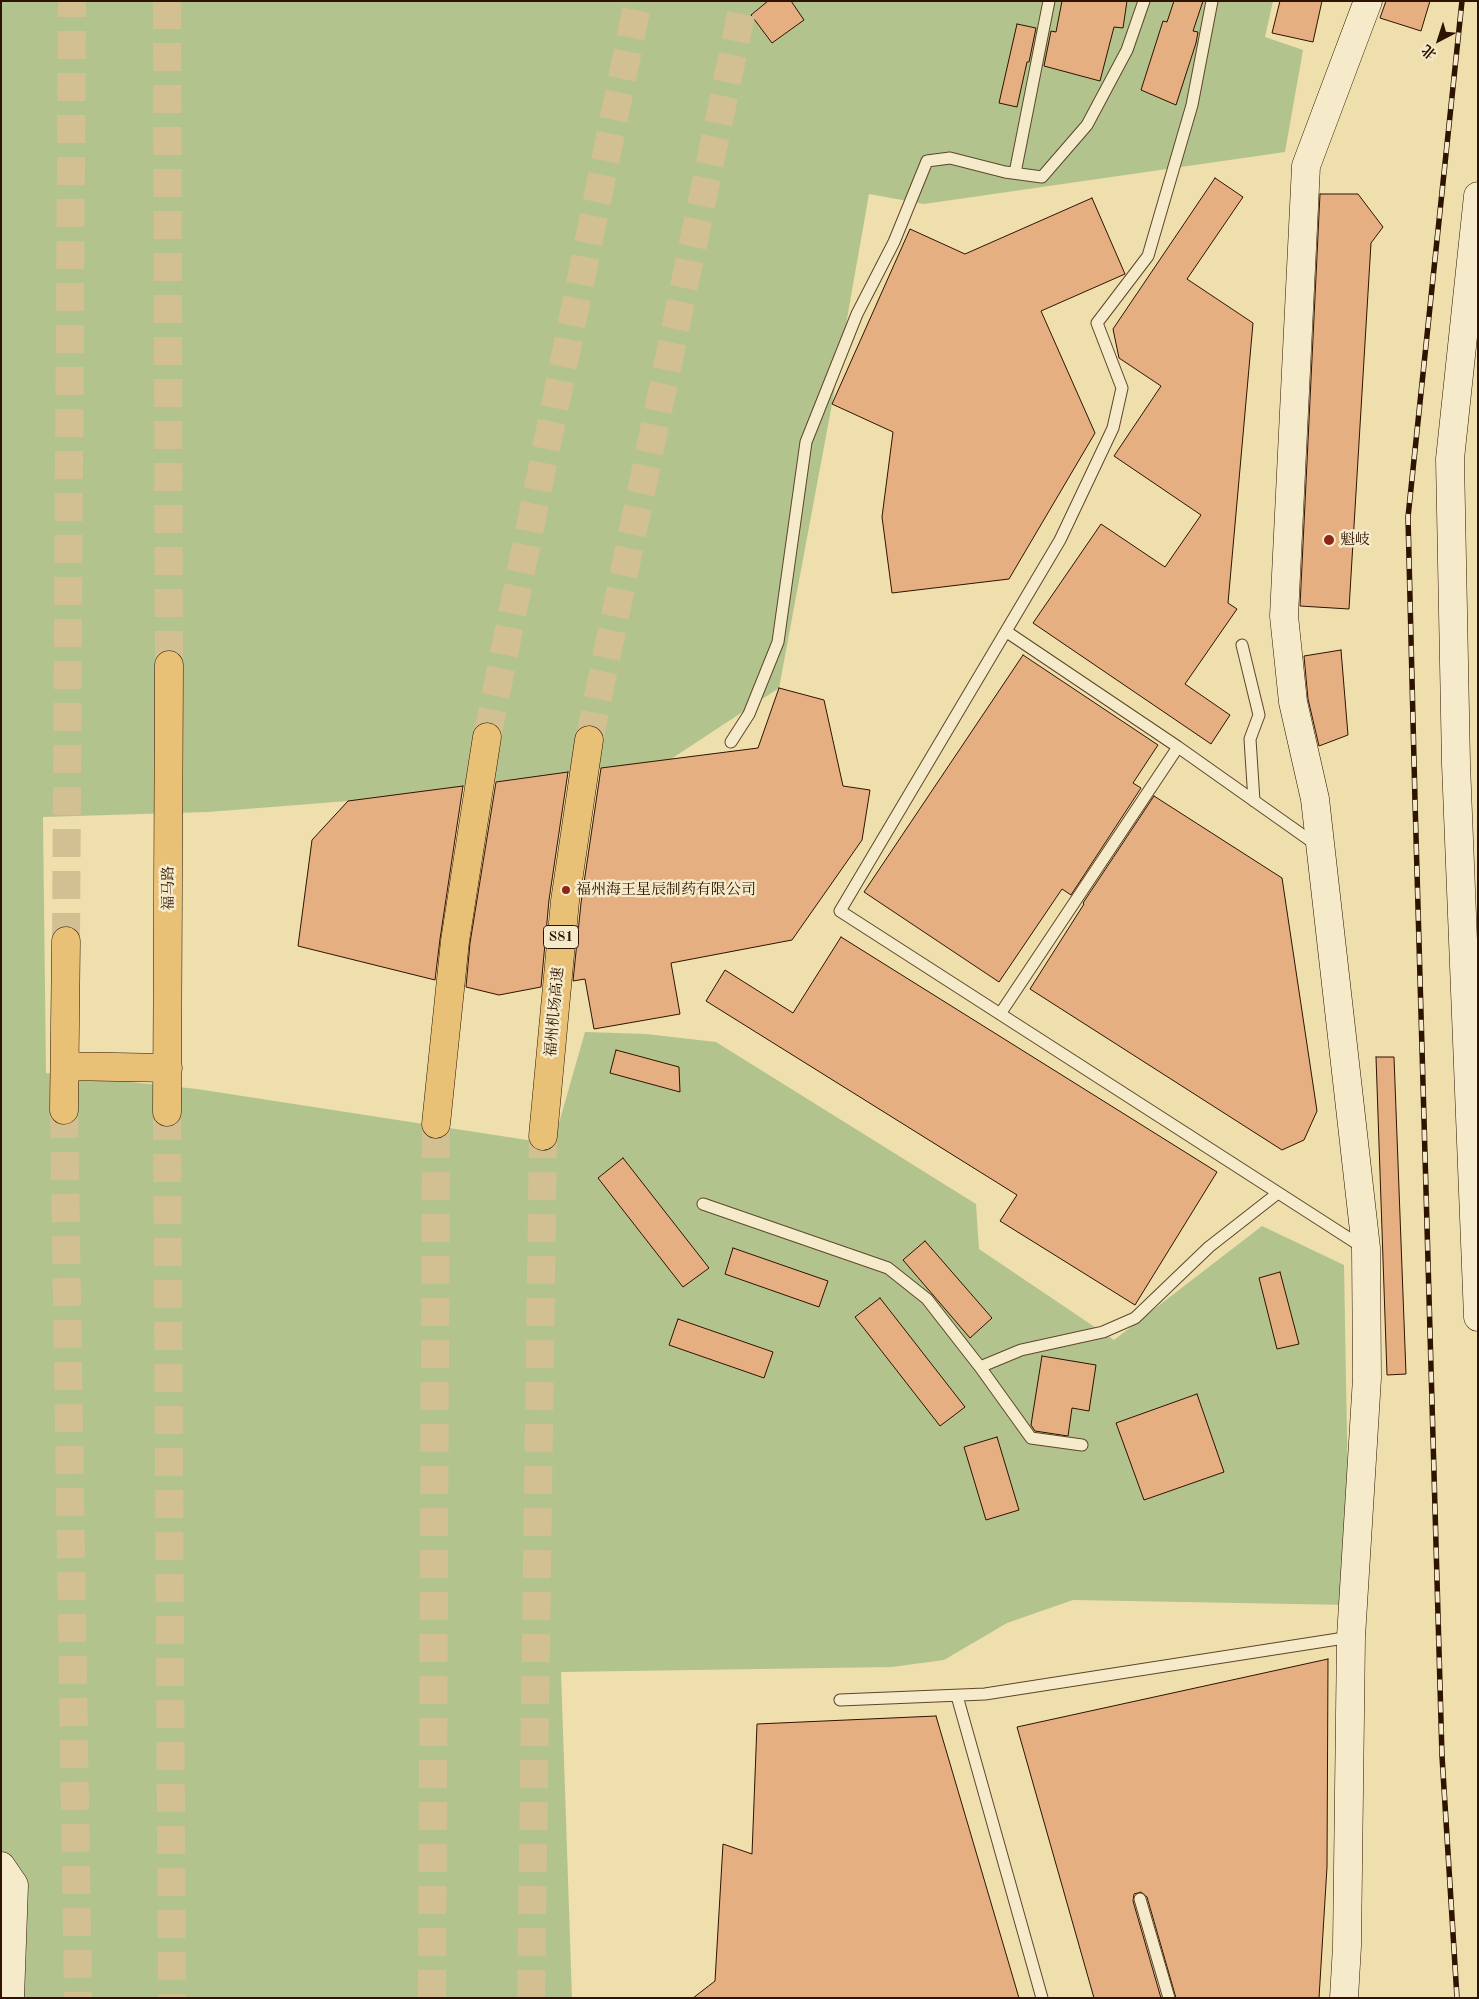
<!DOCTYPE html>
<meta charset="utf-8">
<style>
body{margin:0}
#map{position:relative;width:1479px;height:1999px;overflow:hidden;background:#efdfad;font-family:"Old Standard TT","Noto Serif SC",serif}
canvas{display:block}
.frame{position:absolute;inset:0;border:2px solid #2e1300;pointer-events:none}
.north{position:absolute;left:1414px;top:15px;width:50px;height:50px;-webkit-text-stroke:4px #f5eaca;paint-order:stroke;rotate:220deg;font-size:14px;font-weight:700;line-height:20px;text-align:center;color:#2e1300}
.north::after{content:'';display:block;margin:auto;width:18px;height:22px;background:#2e1300;clip-path:polygon(50% 0,100% 100%,50% 72%,0 100%)}
</style>
<div id="map">
<canvas width="1479" height="1999"></canvas>
<div class="frame"></div>
<div class="north">北</div>
</div>
<script>
const ctx = document.querySelector('canvas').getContext('2d');
ctx.lineJoin = 'round';
function fill(path, color) {
  ctx.fillStyle = color;
  ctx.fill(path, 'evenodd');
}
function shape(rows) {
  const path = new Path2D();
  for (const r of rows) {
    path.moveTo(r[0], r[1]);
    for (let i = 2; i < r.length; i += 2) path.lineTo(r[i], r[i + 1]);
  }
  return path;
}
function stroke(path, color, width, dash) {
  ctx.strokeStyle = color;
  ctx.lineWidth = width;
  ctx.lineCap = dash ? 'butt' : 'round';
  ctx.setLineDash(dash || []);
  ctx.stroke(path);
}
function label(font, color, halo, rows, align = 'center') {
  ctx.font = font + ' "Old Standard TT","Noto Serif SC",serif';
  ctx.lineWidth = 5;
  ctx.setLineDash([]);
  ctx.textBaseline = 'middle';
  ctx.strokeStyle = halo;
  ctx.fillStyle = color;
  for (const [text, x, y, turn = 0] of rows) {
    ctx.save();
    ctx.translate(x, y);
    ctx.rotate((+turn || 0) * Math.PI / 180);
    ctx.textAlign = isNaN(turn) ? turn : align;
    if (halo) ctx.strokeText(text, 0, 0);
    ctx.fillText(text, 0, 0);
    ctx.restore();
  }
}
const green = shape([
 [1,1,1273,1,1265,37,1303,50,1285,152,924,204,869,194,832,404,779,688,671,759,348,801,208,812,43,817,46,1073,197,1089,553,1144,585,1032,646,1034,716,1042,976,1204,979,1249,1114,1340,1262,1226,1344,1265,1350,1605,1073,1600,1007,1623,944,1660,892,1667,561,1672,572,1998,1,1998]
]);
const building = shape([
 [768,1,791,1,804,20,772,43,751,15,768,1],
 [1062,1,1127,1,1123,28,1114,27,1100,81,1044,66,1051,31,1056,32,1062,1],
 [1174,1,1203,1,1193,31,1198,32,1196,43,1176,105,1141,90,1163,21,1167,22,1174,1],
 [1280,1,1322,1,1313,42,1272,33,1280,1],
 [1386,1,1430,1,1421,31,1380,18,1386,1],
 [1017,24,1036,28,1029,62,1027,62,1017,107,999,103,1017,24],
 [1215,178,1243,197,1187,279,1253,323,1228,603,1237,609,1185,684,1230,715,1211,744,1033,623,1101,524,1165,567,1201,515,1114,456,1161,386,1119,358,1113,329,1215,178],
 [1320,194,1358,194,1383,227,1371,243,1349,609,1300,606,1320,194],
 [1092,198,1125,274,1041,311,1095,433,1009,579,892,593,882,517,893,432,832,404,910,229,965,254,1092,198],
 [1341,650,1348,735,1319,746,1308,699,1304,656,1341,650],
 [1023,655,1158,745,1133,783,1141,788,1071,895,1062,889,999,982,864,892,1023,655],
 [779,688,824,700,843,786,870,790,862,840,792,940,671,963,680,1014,594,1029,585,979,573,981,581,903,601,768,758,748,779,688],
 [568,772,549,900,541,987,499,995,466,987,470,943,496,782,568,772],
 [463,786,440,939,435,980,298,946,312,840,348,801,463,786],
 [1154,796,1282,878,1317,1111,1304,1140,1282,1150,1030,989,1084,904,1083,903,1154,796],
 [841,937,1217,1172,1135,1305,1000,1221,1017,1195,706,1001,725,970,793,1013,841,937],
 [616,1050,679,1067,680,1092,610,1073,616,1050],
 [1376,1057,1394,1057,1406,1374,1387,1375,1376,1057],
 [623,1158,709,1268,683,1287,598,1178,623,1158],
 [925,1241,992,1318,970,1338,903,1260,925,1241],
 [733,1248,828,1281,819,1307,725,1274,733,1248],
 [1280,1272,1299,1344,1277,1349,1259,1278,1280,1272],
 [880,1298,965,1407,940,1426,855,1317,880,1298],
 [678,1319,773,1352,764,1378,669,1345,678,1319],
 [1042,1356,1096,1365,1089,1411,1072,1408,1068,1436,1035,1431,1031,1425,1042,1356],
 [1197,1394,1224,1472,1144,1500,1116,1423,1197,1394],
 [997,1437,1019,1510,986,1520,964,1447,997,1437],
 [1328,1659,1327,1867,1319,1998,1176,1998,1147,1897,1141,1892,1134,1894,1133,1901,1161,1998,1094,1998,1017,1727,1328,1659],
 [936,1716,1019,1998,693,1998,715,1981,723,1844,752,1854,757,1724,936,1716]
]);
const primaryTunnel = shape([
 [167,1,169,665],
 [66,941,72,1],
 [64,1110,78,1998],
 [167,1112,172,1998]
]);
const highwayTunnel = shape([
 [487,737,638,1],
 [589,740,744,1],
 [432,1998,436,1124],
 [531,1998,543,1136]
]);
const lane = shape([
 [1212,1,1192,105,1148,256,1097,323,1122,388,1113,428,1060,540,840,911,1364,1248],
 [1015,173,1049,1],
 [1007,632,1178,747,1318,846],
 [1242,645,1259,715,1250,739,1254,801],
 [731,742,749,714,778,642,806,442,857,314,894,242,927,161,950,158,1005,172,1042,177,1087,125,1127,50,1144,1],
 [1000,1014,1178,747],
 [703,1204,888,1268,927,1299,980,1367,1031,1438,1082,1445],
 [980,1367,1021,1350,1103,1332,1135,1318,1209,1247,1278,1193],
 [957,1696,1042,1998],
 [840,1700,985,1694,1351,1637],
 [1140,1899,1169,1998]
]);
const secondary = shape([
 [1478,196,1450,459,1456,764,1478,1317],
 [1,1866,14,1885,10,1998],
 [1344,1998,1347,1946,1351,1637,1367,1378,1366,1248,1315,799,1293,702,1284,616,1306,166,1368,1]
]);
const primary = shape([
 [65,1066,168,1068],
 [64,1110,66,941],
 [167,1112,169,665]
]);
const highway = shape([
 [436,1124,455,941,487,737],
 [543,1136,565,901,589,740]
]);
const rail = shape([
 [1457,1998,1442,1756,1415,801,1408,517,1462,1]
]);
const markers = [
 [1329,540,6,"#8f2418"],
 [566,890,5,"#8f2418"]
];
const shields = [
 [561,937,35]
];
const shieldNames = [
 ["S81",561,937]
];
const poiNames = [
 ["魁岐",1340,540],
 ["福州海王星辰制药有限公司",576,890]
];
const streetNames = [
 ["福马路",169,888,-90],
 ["福州机场高速",555,1012,-85]
];
fill(green, '#b3c38e');
fill(building, '#e5af82');
stroke(building, '#2e1300', 1);
stroke(primaryTunnel, '#d2c093', 28, [28, 14]);
stroke(highwayTunnel, '#d2c093', 28, [28, 14]);
stroke(lane, '#5e462b', 13);
stroke(secondary, '#2e1300', 29);
stroke(primary, '#2e1300', 29);
stroke(highway, '#2e1300', 29);
stroke(lane, '#f5eaca', 11);
stroke(secondary, '#f5eaca', 28);
stroke(primary, '#e8c076', 28);
stroke(highway, '#e8c076', 28);
stroke(rail, '#2e1300', 5.5);
stroke(rail, '#f5eaca', 4, [11]);
for (const [x, y, r, color] of markers) {
  const dot = new Path2D();
  dot.arc(x, y, r, 0, 2 * Math.PI);
  ctx.fillStyle = color;
  ctx.fill(dot);
  stroke(dot, '#f5eaca', 2);
}
for (const [x, y, w] of shields) {
  const box = new Path2D();
  box.roundRect(x - w / 2, y - 11.5, w, 23, 4);
  ctx.fillStyle = '#f5eaca';
  ctx.fill(box);
  stroke(box, '#2e1300', 1);
}
label('bold 14px', '#2e1300', null, shieldNames);
label('15px', '#2e1300', '#f5eaca', poiNames, 'left');
label('15px', '#2e1300', '#f5eaca', streetNames);
</script>
